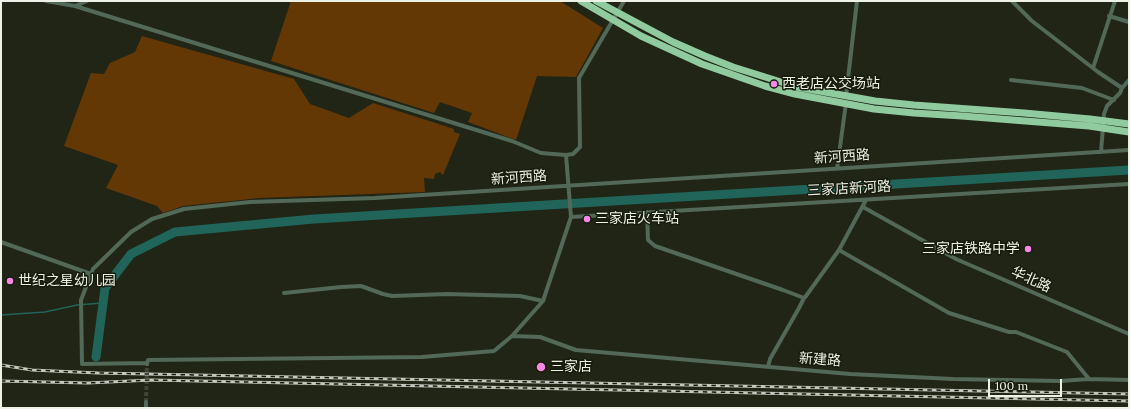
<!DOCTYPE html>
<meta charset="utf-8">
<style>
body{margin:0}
#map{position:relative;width:1130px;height:409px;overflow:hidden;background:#202515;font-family:Lora,serif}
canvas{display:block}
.frame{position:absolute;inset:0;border:2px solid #edf1e6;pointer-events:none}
.scale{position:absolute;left:988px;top:379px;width:74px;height:18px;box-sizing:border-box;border:2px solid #edf1e6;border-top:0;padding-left:5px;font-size:12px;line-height:14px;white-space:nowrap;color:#edf1e6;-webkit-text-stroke:3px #171b0c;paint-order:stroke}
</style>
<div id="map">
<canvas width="1130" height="409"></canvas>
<div class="frame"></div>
<div class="scale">100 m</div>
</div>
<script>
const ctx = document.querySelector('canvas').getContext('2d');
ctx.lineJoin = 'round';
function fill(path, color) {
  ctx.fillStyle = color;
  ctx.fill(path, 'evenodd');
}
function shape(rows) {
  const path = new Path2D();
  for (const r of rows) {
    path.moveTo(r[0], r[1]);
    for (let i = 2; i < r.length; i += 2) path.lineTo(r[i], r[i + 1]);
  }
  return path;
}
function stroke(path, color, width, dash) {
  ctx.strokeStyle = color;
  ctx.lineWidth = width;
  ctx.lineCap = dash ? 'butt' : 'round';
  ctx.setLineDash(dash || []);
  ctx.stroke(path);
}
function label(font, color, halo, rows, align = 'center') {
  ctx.font = font + ' Lora,"Noto Sans SC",serif';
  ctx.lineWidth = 3;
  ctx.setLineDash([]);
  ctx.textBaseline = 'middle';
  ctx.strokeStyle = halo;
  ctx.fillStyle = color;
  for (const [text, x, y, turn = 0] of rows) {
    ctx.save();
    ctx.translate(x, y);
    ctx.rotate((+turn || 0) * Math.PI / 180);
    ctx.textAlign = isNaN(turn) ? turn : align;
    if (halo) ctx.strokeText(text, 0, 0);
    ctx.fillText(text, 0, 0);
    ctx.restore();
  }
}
const green = shape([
 [291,1,560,1,603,28,576,77,537,76,516,140,468,122,472,113,440,102,434,113,271,61],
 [142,36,294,79,310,104,349,118,373,103,454,129,454,132,460,134,443,175,440,172,435,174,434,179,424,178,425,192,260,198,183,206,163,213,157,206,106,188,118,165,64,146,91,73,104,74,110,63,135,52]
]);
const stream = shape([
 [1,315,45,312,77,305,103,303]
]);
const river = shape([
 [96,357,105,288,131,254,175,232,314,219,1129,170]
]);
const streetTunnel = shape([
 [146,402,147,365]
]);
const street = shape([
 [46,1,75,6,87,1],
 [1012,1,1032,21,1098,72,1122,88],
 [75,6,512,141,541,153,566,155,573,154,580,147,579,78,624,1],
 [1109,16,1129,22],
 [1093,68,1115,1],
 [1011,80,1082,88,1114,100],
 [846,96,857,1],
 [1101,152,1104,114,1107,106,1120,93,1122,88,1129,80],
 [566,155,571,217],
 [837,169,846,103],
 [863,207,956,259,1129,334],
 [647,212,648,240,655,246,783,290,804,298],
 [571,217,1129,184],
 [1,242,91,274],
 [839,250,949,313,1009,332,1016,332,1067,352,1089,379],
 [284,293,341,287,361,286,383,294,392,296,447,294,520,296,543,301],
 [512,336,540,337,576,350,850,374,953,379,1060,381,1089,379,1129,380],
 [147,363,82,364,81,300,93,269,131,232,152,219,184,209,250,202,375,198,1129,150],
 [147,364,148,360,422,357,494,351,512,336,543,301,571,217],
 [768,367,770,359,799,308,804,298,806,296,839,250,866,200],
 [146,408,146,402]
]);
const rail = shape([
 [1,365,32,370,98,373,1129,394],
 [1,381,88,383,151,380,1129,401]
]);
const highwayBridge = shape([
 [581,1,641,36,702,64,765,86,795,94,874,109,914,113,962,116,1089,126,1129,132],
 [596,1,673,42,705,56,733,67,797,87,875,101,914,105,1024,113,1090,119,1129,124]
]);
const markers = [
 [774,84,4,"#f987e8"],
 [587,219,4,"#f987e8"],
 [1028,249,4,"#f987e8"],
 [10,281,4,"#f987e8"],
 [541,367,5,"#f987e8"]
];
const poiNames = [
 ["西老店公交场站",782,84],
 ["三家店火车站",595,219],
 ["三家店铁路中学",1020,249,"right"],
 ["世纪之星幼儿园",18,281],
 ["三家店",550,367]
];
const streetNames = [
 ["新河西路",842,157,-4],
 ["新河西路",519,178,-4],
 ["三家店新河路",849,189,-3],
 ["华北路",1031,280,24],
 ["新建路",820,360,4]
];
fill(green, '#643805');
stroke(stream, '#20645a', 1.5);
stroke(river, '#20645a', 9);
stroke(streetTunnel, '#3f4434', 4, [4, 2]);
stroke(street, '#526957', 4);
stroke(rail, '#c5c9bd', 3);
stroke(rail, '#171b0c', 1.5, [4.5]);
stroke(highwayBridge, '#90cba0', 7);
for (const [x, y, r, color] of markers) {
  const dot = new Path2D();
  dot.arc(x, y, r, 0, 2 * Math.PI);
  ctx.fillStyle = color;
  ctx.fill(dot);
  stroke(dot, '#171b0c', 1.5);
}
label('14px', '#edf1e6', '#171b0c', poiNames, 'left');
label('14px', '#edf1e6', '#171b0c', streetNames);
</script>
